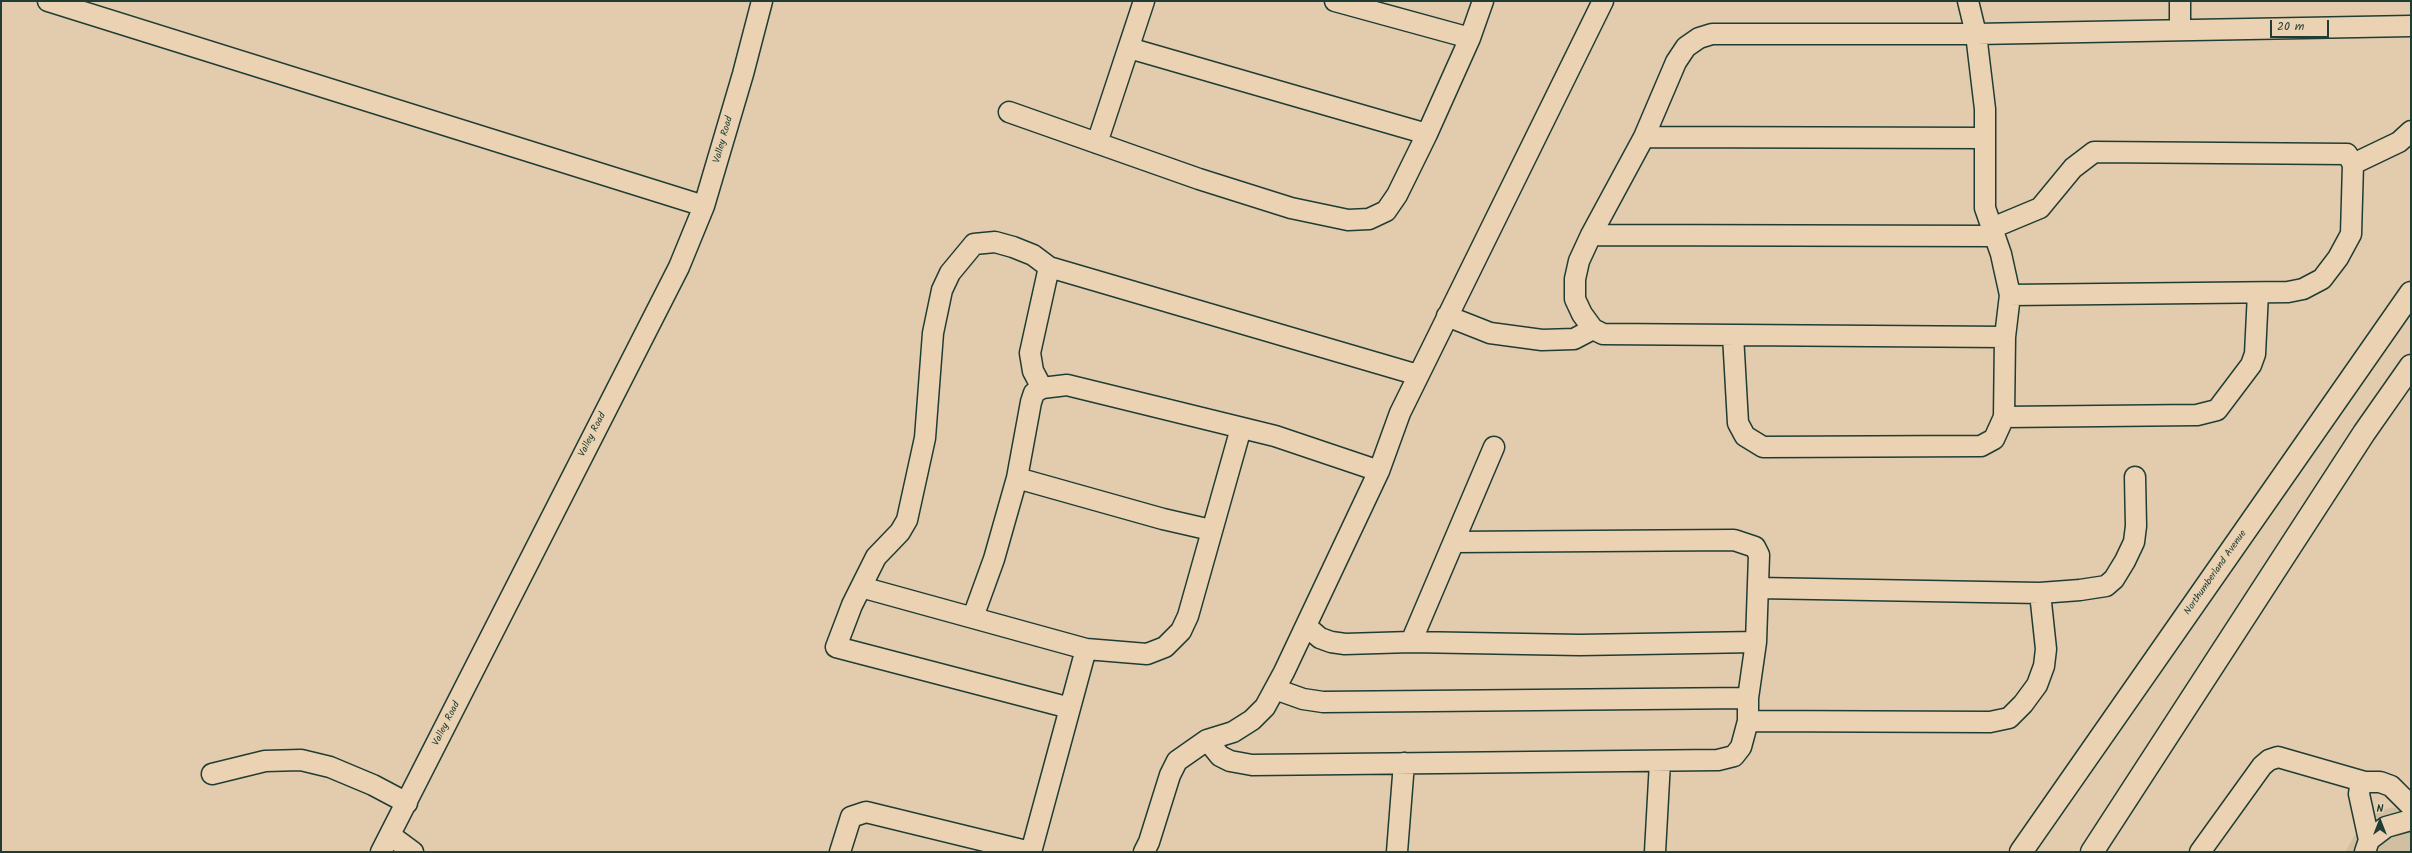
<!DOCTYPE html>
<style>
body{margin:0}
#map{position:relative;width:2412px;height:853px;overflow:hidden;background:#e2ccad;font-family:Kalam,sans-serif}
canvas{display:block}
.frame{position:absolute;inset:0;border:2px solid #1f3d34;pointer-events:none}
.north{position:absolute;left:2360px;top:801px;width:40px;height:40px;-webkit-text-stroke:3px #ead2b2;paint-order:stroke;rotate:0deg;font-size:11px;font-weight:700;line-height:16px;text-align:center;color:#1f3d34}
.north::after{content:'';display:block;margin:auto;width:14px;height:18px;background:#1f3d34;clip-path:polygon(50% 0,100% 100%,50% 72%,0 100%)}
.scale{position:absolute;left:2270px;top:20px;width:59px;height:18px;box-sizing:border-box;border:2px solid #1f3d34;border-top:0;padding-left:5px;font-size:12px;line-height:14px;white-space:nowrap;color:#1f3d34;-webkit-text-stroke:3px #ead2b2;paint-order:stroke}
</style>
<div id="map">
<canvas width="2412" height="853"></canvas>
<div class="frame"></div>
<div class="north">N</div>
<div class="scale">20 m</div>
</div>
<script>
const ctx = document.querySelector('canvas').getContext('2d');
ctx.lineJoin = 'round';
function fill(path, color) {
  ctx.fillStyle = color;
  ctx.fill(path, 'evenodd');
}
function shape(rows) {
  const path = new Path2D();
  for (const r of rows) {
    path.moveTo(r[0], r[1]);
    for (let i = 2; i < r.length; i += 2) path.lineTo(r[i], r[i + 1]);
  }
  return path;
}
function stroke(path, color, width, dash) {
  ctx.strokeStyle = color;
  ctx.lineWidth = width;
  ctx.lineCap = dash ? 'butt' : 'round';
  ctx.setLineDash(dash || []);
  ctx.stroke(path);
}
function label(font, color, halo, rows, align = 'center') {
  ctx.font = font + ' Kalam,sans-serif';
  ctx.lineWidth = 3;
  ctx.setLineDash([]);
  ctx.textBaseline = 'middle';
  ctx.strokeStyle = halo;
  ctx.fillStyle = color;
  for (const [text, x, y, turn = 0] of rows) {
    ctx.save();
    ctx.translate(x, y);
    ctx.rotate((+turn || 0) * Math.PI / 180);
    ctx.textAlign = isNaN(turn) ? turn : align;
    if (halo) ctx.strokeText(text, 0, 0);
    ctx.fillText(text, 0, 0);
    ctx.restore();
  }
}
const built = shape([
 [2411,805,2411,852,2345,852,2358,830,2376,813,2386,809]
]);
const minor = shape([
 [48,1,704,206],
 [1335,1,1470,38],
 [2180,1,2180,30],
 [1129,48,1427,134],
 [1009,112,1199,179,1291,208,1348,220,1369,219,1386,211,1397,195,1427,134,1470,38,1483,1],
 [1644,137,1985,138],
 [1097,143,1144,1],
 [2353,164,2399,142,2411,131],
 [1992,228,2040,208,2073,168,2094,152,2347,154,2353,164,2351,234,2338,258,2322,279,2303,289,2288,292,2010,295],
 [1591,235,1995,236],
 [1049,267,1418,375],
 [1447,316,1490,333,1542,340,1574,339,1593,329],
 [1733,335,1738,423,1745,436,1763,447,1981,446,1994,439,2004,417,2005,337,2010,295,2001,254,1985,208,1985,109,1976,34,1968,1],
 [2005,337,1603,334,1593,329,1582,314,1575,299,1575,279,1579,261,1591,235,1644,137,1676,62,1686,47,1699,38,1712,34,1976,34,2411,26],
 [1042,388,1033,371,1030,353,1049,267,1033,255,1013,247,995,242,974,244,950,273,942,290,933,333,925,438,907,520,900,532,876,557,852,605,836,647,1070,708],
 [2004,417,2197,415,2217,410,2251,365,2255,354,2258,293],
 [1017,478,1163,519,1211,530],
 [861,587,1086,649,1147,654,1165,647,1181,631,1188,616,1241,428],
 [1758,588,2040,593,2080,590,2106,586,2114,579,2125,561,2134,542,2136,526,2135,477],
 [973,617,994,559,1017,478,1031,402,1034,393,1042,388,1067,385,1275,436,1379,471],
 [1306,626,1320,638,1331,642,1345,644,1411,642,1580,645,1756,642],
 [1411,642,1494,447],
 [1275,689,1303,699,1323,702,1748,698],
 [1748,721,1990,722,2009,718,2023,704,2037,685,2044,666,2046,649,2040,593],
 [1207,740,1220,756,1230,761,1252,765,1718,760,1734,756,1741,747,1748,721,1748,698,1756,642,1759,555,1755,547,1734,540,1455,542],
 [212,774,265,761,301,760,330,767,373,785,407,803],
 [2365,782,2380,782,2391,786,2411,806],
 [390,835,413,852],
 [381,852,679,267,704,206,743,74,762,1],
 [840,852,851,817,866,812,1030,852],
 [1031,852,1086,649],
 [1144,852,1149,842,1170,775,1177,761,1207,740,1233,732,1252,720,1265,707,1284,672,1379,471,1400,413,1603,1],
 [1397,852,1404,763],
 [1655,852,1660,762],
 [2200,852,2262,766,2269,760,2278,757,2365,782,2360,787,2359,794,2369,840],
 [2365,852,2369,840,2386,827,2411,820]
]);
const major = shape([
 [2021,852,2411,293],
 [2092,852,2364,433,2411,366]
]);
const streetNames = [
 ["Valley Road",724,140,-74],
 ["Valley Road",593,435,-63],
 ["Northumberland Avenue",2216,573,-55],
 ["Valley Road",447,724,-63]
];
fill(built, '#d1bfa2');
stroke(minor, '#1f3d34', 23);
stroke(major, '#1f3d34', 25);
stroke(minor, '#ead2b2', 20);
stroke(major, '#ead2b2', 22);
label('10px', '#1f3d34', '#ead2b2', streetNames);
</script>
